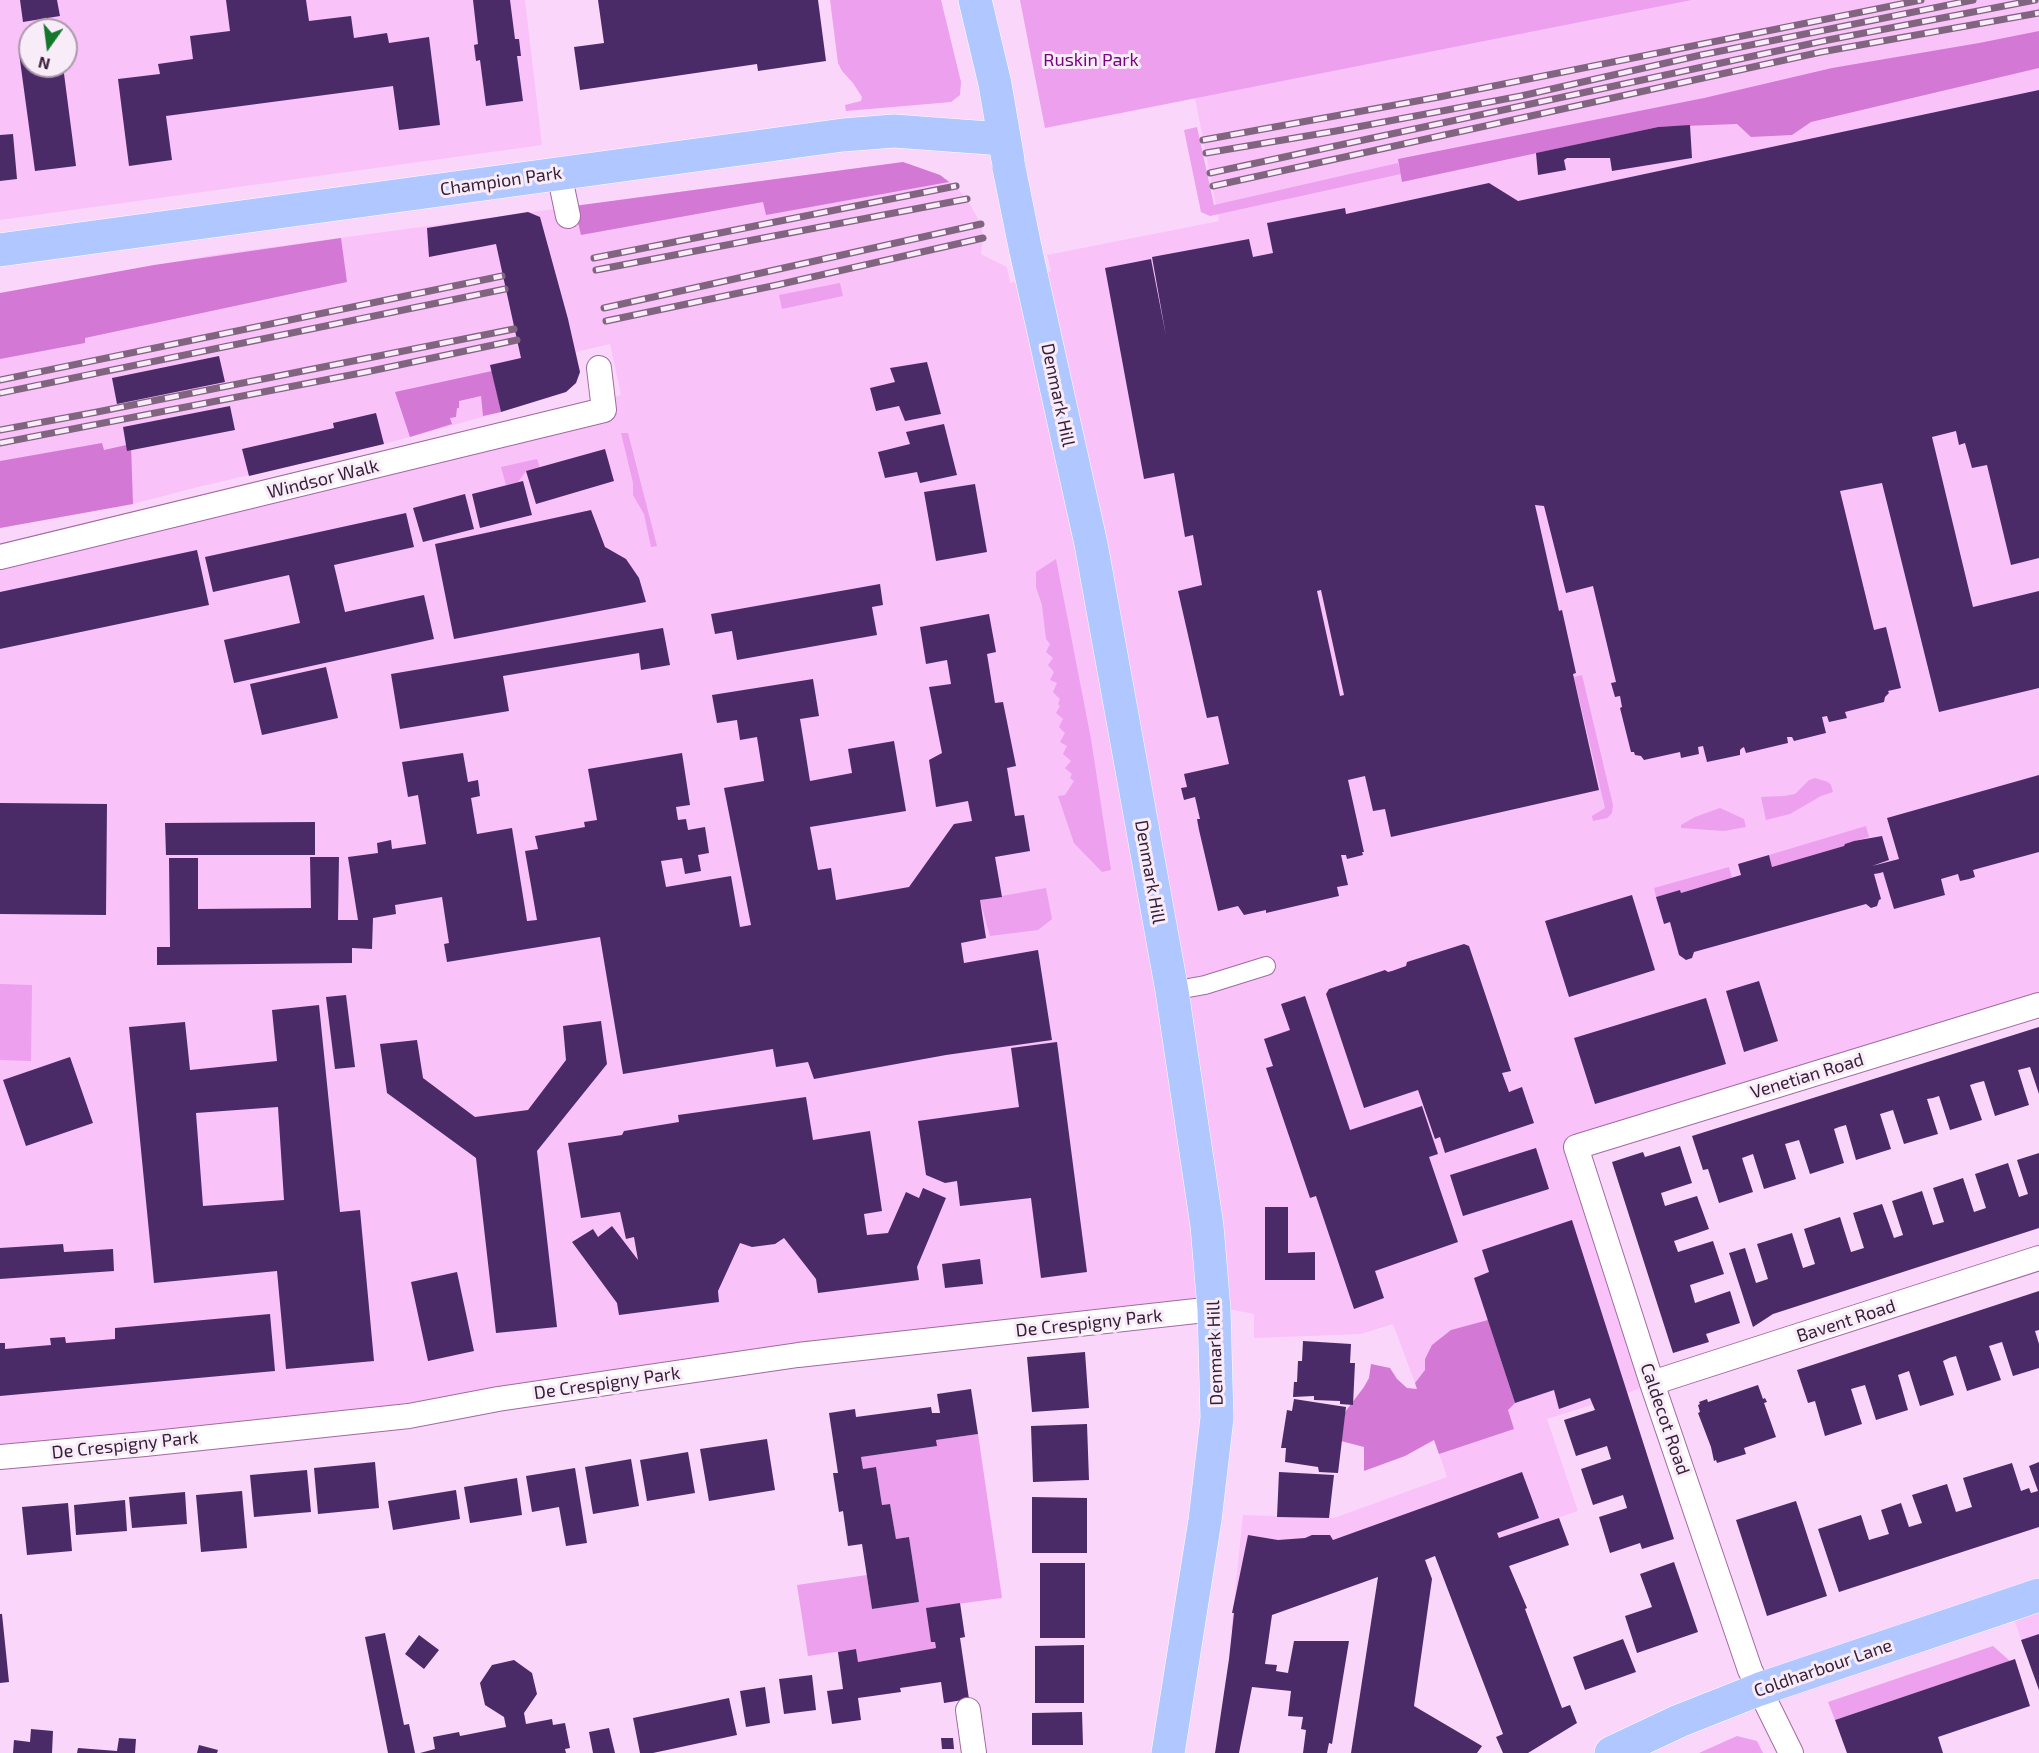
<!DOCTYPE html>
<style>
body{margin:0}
#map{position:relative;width:2039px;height:1753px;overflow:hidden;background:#fbd6fb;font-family:"Exo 2",sans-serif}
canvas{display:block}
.north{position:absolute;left:18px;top:18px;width:60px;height:60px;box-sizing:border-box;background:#f9ecf9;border:2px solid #ab9aab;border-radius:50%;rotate:194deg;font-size:16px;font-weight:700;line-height:24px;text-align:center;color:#351e35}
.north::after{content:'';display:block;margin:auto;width:21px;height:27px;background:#13782b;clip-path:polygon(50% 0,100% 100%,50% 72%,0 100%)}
</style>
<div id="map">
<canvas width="2039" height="1753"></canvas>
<div class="north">N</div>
</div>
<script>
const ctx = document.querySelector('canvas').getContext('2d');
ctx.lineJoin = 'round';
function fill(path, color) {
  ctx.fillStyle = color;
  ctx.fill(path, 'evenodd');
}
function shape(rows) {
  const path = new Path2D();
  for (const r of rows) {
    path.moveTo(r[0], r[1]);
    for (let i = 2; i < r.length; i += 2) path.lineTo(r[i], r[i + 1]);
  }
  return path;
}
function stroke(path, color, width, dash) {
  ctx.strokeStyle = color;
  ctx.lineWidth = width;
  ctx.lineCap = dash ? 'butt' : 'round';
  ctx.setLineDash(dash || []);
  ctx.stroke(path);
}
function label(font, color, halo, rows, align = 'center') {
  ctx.font = font + ' "Exo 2",sans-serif';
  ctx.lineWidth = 6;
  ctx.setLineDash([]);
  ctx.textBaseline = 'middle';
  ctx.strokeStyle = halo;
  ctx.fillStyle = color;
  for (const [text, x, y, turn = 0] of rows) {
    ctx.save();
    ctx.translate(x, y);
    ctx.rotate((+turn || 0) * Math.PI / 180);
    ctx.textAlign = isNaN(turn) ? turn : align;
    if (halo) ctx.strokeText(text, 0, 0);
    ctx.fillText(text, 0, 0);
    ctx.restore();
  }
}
const built = shape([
 [0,0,525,0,542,145,0,220],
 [30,30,66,30,66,66,30,66],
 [1692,0,2039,0,2039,1005,1582,1145,1652,1383,1626,1394,1547,1419,1578,1511,1499,1538,1497,1534,1494,1534,1231,1630,1243,1515,1334,1518,1447,1477,1415,1383,1393,1324,1361,1334,1254,1338,1254,1314,1224,1308,0,1457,0,557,374,467,621,395,610,344,576,352,580,372,576,383,566,392,501,412,384,444,198,487,133,504,0,528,0,293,213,255,903,162,940,175,956,186,967,199,981,224,983,238,981,254,1007,267,1010,283,1051,271,1047,255,1219,221,1195,98],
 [2039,1595,2039,1651,2027,1656,2009,1605]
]);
const green = shape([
 [830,0,941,0,961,82,960,95,951,102,846,111,845,105,861,101,862,97,853,83,842,71,838,63],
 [1020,0,1692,0,1045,128],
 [1197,127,1214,205,1398,163,1401,174,1210,216,1201,212,1184,130],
 [840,283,843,296,782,309,779,295],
 [621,433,628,433,657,546,651,547,644,514,633,495,633,483],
 [537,459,540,468,526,471,518,482,506,485,501,467],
 [1056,559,1091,739,1111,870,1102,872,1074,843,1058,796,1065,795,1074,781,1070,778,1072,774,1065,768,1071,761,1063,754,1067,746,1060,742,1065,733,1059,727,1063,719,1056,713,1060,706,1058,704,1060,699,1053,692,1057,683,1050,680,1054,672,1048,665,1053,658,1046,652,1050,644,1046,639,1042,605,1036,587,1036,572],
 [1582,675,1613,805,1612,813,1607,818,1593,821,1592,816,1605,808,1574,677],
 [1815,778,1828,782,1831,785,1833,792,1821,796,1790,814,1766,820,1761,797,1784,796,1795,794,1809,780],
 [1720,808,1744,819,1746,827,1724,831,1681,828,1681,825,1695,817],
 [1866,826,1869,837,1845,844,1844,846,1772,867,1769,855],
 [1729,867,1732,878,1681,893,1680,890,1656,897,1654,888],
 [1046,888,1052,919,1038,930,990,936,980,900],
 [0,984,32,985,31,1061,0,1060],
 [978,1434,1002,1598,927,1608,936,1648,858,1662,856,1649,808,1656,797,1585,867,1575,872,1609,919,1602,909,1537,896,1539,890,1504,882,1505,876,1467,863,1469,861,1457,936,1446,936,1440],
 [1993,1646,2010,1661,1835,1720,1828,1702],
 [1737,1736,1757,1741,1763,1753,1699,1753]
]);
const forest = shape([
 [2039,31,2039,68,1811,122,1792,135,1751,137,1737,124,1658,127,1402,182,1398,159,1704,98,1832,68,1979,43],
 [903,162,940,175,949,182,766,215,763,202,581,235,574,206],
 [341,238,347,282,85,338,85,343,0,359,0,293,154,265],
 [492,371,501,412,483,416,481,396,459,401,459,408,457,408,456,417,450,418,452,424,410,437,395,392],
 [102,443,104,450,131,444,133,504,0,528,0,461],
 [1488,1320,1515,1403,1508,1410,1514,1429,1439,1454,1434,1440,1405,1456,1364,1471,1364,1447,1341,1441,1345,1412,1364,1387,1369,1378,1371,1364,1390,1368,1397,1379,1407,1388,1417,1389,1415,1383,1425,1370,1425,1359,1432,1345,1451,1330]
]);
const building = shape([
 [20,0,57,0,60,16,23,22],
 [226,0,306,0,309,21,351,16,354,38,387,33,389,43,429,37,440,125,399,130,393,86,166,116,172,160,129,166,118,79,160,74,158,64,193,59,190,36,230,31],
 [473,0,510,0,515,39,519,39,521,56,517,56,523,101,486,106,480,60,476,61,474,45,478,44],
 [598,0,818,0,826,61,758,71,757,64,580,90,574,47,604,43],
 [30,51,30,66,63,66,76,166,35,171,19,53],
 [2039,90,2039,558,2011,565,1987,465,1972,468,1965,443,1959,445,1956,431,1932,437,1973,607,2039,591,2039,688,1939,712,1882,483,1840,491,1874,630,1886,627,1901,688,1888,691,1889,693,1885,697,1884,702,1845,712,1847,718,1829,722,1827,716,1822,717,1826,733,1794,741,1792,737,1787,737,1788,743,1746,753,1744,747,1742,748,1740,750,1740,755,1707,762,1703,746,1698,747,1699,754,1681,758,1680,752,1644,760,1641,756,1635,755,1634,752,1631,752,1620,708,1622,707,1620,696,1615,697,1611,683,1616,682,1593,586,1566,593,1544,506,1535,505,1559,611,1562,610,1576,673,1573,674,1599,790,1391,837,1385,809,1373,811,1365,776,1348,780,1364,852,1362,852,1363,855,1347,859,1346,855,1341,855,1348,885,1337,887,1339,896,1266,913,1266,910,1244,915,1238,906,1218,911,1199,830,1197,819,1200,819,1195,797,1184,800,1181,788,1187,787,1184,774,1229,764,1218,716,1207,718,1206,714,1178,591,1202,585,1193,535,1185,537,1174,473,1144,479,1105,268,1151,259,1166,336,1152,257,1249,239,1253,257,1273,253,1267,223,1345,208,1346,214,1489,183,1518,201],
 [1321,590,1344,695,1340,696,1317,591],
 [1690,125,1692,158,1612,171,1610,158,1567,158,1564,160,1566,170,1538,175,1536,153,1658,127],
 [13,134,17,179,0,181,0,135],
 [528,212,540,217,568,319,580,372,576,383,566,392,501,412,490,365,521,358,496,244,429,257,427,228],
 [219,356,225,382,117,404,112,378],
 [927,362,941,414,905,421,899,406,876,411,870,388,895,382,890,368],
 [230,406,235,430,127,451,123,427],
 [376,413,384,444,249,476,242,449,334,428,333,423],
 [944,424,957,475,920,483,917,472,885,478,878,452,910,444,906,432],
 [605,449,614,481,536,504,526,471],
 [523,481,532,515,480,528,472,494],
 [975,484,987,552,936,561,924,492],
 [465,494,474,529,423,542,413,508],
 [591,510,605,547,626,559,639,578,646,602,454,639,435,544],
 [406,513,414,547,334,565,345,612,424,595,434,639,234,683,224,640,300,623,289,575,213,592,205,557],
 [197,550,209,605,0,649,0,592],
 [880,584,883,605,872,607,877,635,737,660,732,631,715,634,711,614],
 [989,614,996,652,987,654,995,703,1003,702,1016,766,1007,768,1015,816,1024,815,1030,851,995,857,1002,897,980,900,986,938,961,943,964,963,1038,950,1052,1040,946,1055,814,1079,808,1062,776,1067,773,1049,623,1074,600,937,447,962,444,944,449,943,442,897,395,905,396,914,373,918,372,949,352,948,352,963,157,965,157,947,170,947,169,858,198,858,198,909,311,908,310,857,339,857,338,920,358,920,348,857,378,853,377,843,391,840,392,849,426,844,418,795,408,797,402,762,463,753,468,782,478,780,480,796,471,798,477,834,512,828,527,921,537,920,525,851,538,849,535,836,585,827,584,822,597,820,588,769,682,753,690,805,676,807,678,820,686,819,688,830,705,827,709,853,698,855,701,871,685,874,682,858,661,861,666,887,731,876,740,927,751,925,724,788,764,781,757,737,740,740,737,720,717,723,712,695,813,679,819,716,800,719,810,781,852,773,848,749,894,741,906,811,810,827,818,870,831,868,836,900,909,887,954,824,972,821,968,801,936,807,929,760,942,753,929,687,951,684,947,660,926,664,920,627],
 [663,628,670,665,641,670,639,653,503,676,509,711,400,729,391,674],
 [326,667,338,718,262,735,250,684],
 [2039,775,2039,852,1973,870,1975,877,1969,879,1960,881,1958,874,1941,879,1945,895,1894,909,1883,872,1880,873,1874,874,1881,899,1879,900,1877,906,1871,908,1866,904,1694,952,1692,958,1686,960,1679,955,1670,922,1664,924,1656,897,1680,890,1681,893,1741,875,1738,864,1769,855,1772,867,1844,846,1845,844,1854,841,1882,836,1889,860,1872,866,1899,859,1887,818],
 [0,803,107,804,106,915,0,914],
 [315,822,315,855,166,855,165,823],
 [1632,895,1655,970,1569,997,1545,921],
 [1464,944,1469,946,1511,1071,1502,1073,1509,1092,1522,1087,1534,1123,1445,1153,1440,1137,1435,1139,1418,1090,1364,1108,1326,994,1329,989,1385,970,1388,972,1392,971,1406,966,1407,962],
 [1759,981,1778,1041,1744,1052,1726,991],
 [346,995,355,1067,335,1069,326,997],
 [1305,996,1350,1130,1422,1106,1438,1154,1429,1157,1458,1242,1375,1271,1384,1298,1354,1309,1316,1196,1310,1198,1266,1068,1273,1066,1264,1039,1290,1030,1281,1004],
 [1706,998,1726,1064,1595,1104,1574,1038],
 [319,1005,340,1212,360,1210,374,1361,286,1369,277,1271,154,1283,129,1027,185,1022,190,1070,277,1061,272,1010],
 [278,1107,284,1200,203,1206,196,1113],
 [601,1021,607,1064,537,1151,557,1327,496,1333,476,1158,387,1093,380,1044,417,1040,423,1078,475,1117,528,1110,566,1060,563,1026],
 [2039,1027,2039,1094,2030,1067,2018,1070,2029,1105,1995,1116,1984,1081,1976,1083,1970,1085,1982,1120,1950,1130,1939,1096,1933,1098,1927,1099,1938,1134,1904,1144,1893,1110,1880,1114,1891,1149,1856,1160,1846,1125,1839,1127,1834,1129,1844,1163,1810,1174,1799,1140,1785,1144,1796,1179,1764,1189,1753,1154,1742,1158,1753,1192,1719,1203,1708,1169,1703,1170,1692,1136],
 [1057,1042,1087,1272,1041,1278,1031,1198,960,1206,957,1181,945,1183,926,1175,918,1121,1019,1107,1011,1048],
 [70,1057,93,1123,26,1146,3,1080],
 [806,1097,813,1140,870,1131,882,1211,864,1214,867,1235,888,1233,906,1192,919,1198,923,1188,946,1198,917,1267,919,1280,818,1293,816,1279,784,1238,775,1244,752,1247,740,1243,718,1291,719,1302,619,1315,617,1303,572,1242,593,1229,598,1237,612,1226,638,1260,634,1237,626,1239,620,1212,581,1218,568,1143,622,1135,624,1131,679,1122,678,1115],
 [1680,1146,1692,1183,1661,1193,1665,1206,1697,1196,1709,1229,1674,1241,1678,1252,1713,1241,1724,1274,1690,1285,1695,1303,1730,1291,1740,1323,1706,1334,1709,1342,1673,1353,1612,1162,1643,1152,1645,1157],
 [1536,1148,1549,1189,1463,1216,1450,1175],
 [2039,1153,2039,1228,1773,1314,1753,1327,1729,1253,1745,1248,1756,1283,1768,1279,1757,1244,1792,1233,1803,1268,1815,1264,1804,1229,1840,1217,1851,1252,1864,1248,1853,1213,1882,1204,1894,1238,1903,1235,1892,1201,1922,1191,1933,1225,1944,1222,1933,1188,1963,1178,1974,1212,1986,1208,1975,1174,2008,1163,2019,1197,2028,1194,2017,1160],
 [1265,1207,1288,1207,1288,1253,1315,1252,1315,1280,1265,1280],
 [1572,1220,1674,1539,1642,1549,1640,1543,1610,1553,1599,1517,1627,1508,1623,1495,1593,1505,1581,1469,1611,1459,1607,1446,1576,1456,1564,1420,1595,1410,1590,1398,1559,1409,1554,1390,1515,1403,1474,1278,1489,1272,1482,1250],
 [63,1244,64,1252,113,1249,114,1271,0,1279,0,1248],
 [980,1259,983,1284,945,1288,942,1264],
 [457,1272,474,1351,428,1361,411,1282],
 [2039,1291,2039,1330,2035,1331,2039,1344,2039,1368,2013,1376,2002,1342,1989,1346,2001,1380,1967,1391,1956,1356,1949,1358,1943,1361,1954,1395,1920,1406,1909,1371,1898,1375,1908,1410,1876,1420,1865,1385,1851,1389,1862,1424,1825,1436,1815,1401,1808,1403,1797,1370],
 [270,1314,275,1371,0,1396,0,1343,5,1343,5,1349,51,1345,50,1338,65,1337,66,1343,115,1339,115,1328],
 [1303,1341,1351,1344,1350,1363,1355,1363,1353,1405,1340,1404,1340,1401,1314,1400,1314,1396,1293,1397,1294,1382,1297,1382,1298,1361,1302,1361],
 [1085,1352,1089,1408,1032,1412,1027,1357],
 [1758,1385,1763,1399,1765,1398,1767,1402,1764,1403,1776,1437,1744,1448,1746,1454,1717,1463,1716,1460,1714,1461,1711,1447,1698,1413,1700,1412,1698,1405,1700,1404,1699,1402,1707,1399,1708,1402],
 [971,1389,978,1434,936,1440,937,1446,861,1457,863,1469,876,1467,882,1505,890,1504,896,1539,909,1537,919,1602,872,1609,862,1544,848,1546,843,1511,839,1512,833,1473,838,1473,829,1413,855,1409,856,1417,931,1407,932,1413,940,1413,937,1394],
 [1294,1399,1346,1407,1338,1473,1319,1472,1318,1467,1285,1462,1286,1448,1281,1448,1287,1410,1292,1411],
 [1087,1424,1089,1480,1033,1482,1031,1426],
 [767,1439,775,1490,709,1501,700,1449],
 [688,1452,695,1493,647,1501,640,1460],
 [631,1459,639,1506,593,1514,585,1467],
 [375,1462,379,1508,318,1514,314,1468],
 [2039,1462,2039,1527,1839,1592,1818,1529,1861,1515,1869,1540,1889,1534,1881,1510,1901,1503,1909,1527,1922,1523,1912,1495,1947,1484,1956,1512,1972,1507,1963,1478,2012,1463,2021,1491,2029,1488,2031,1493,2038,1491,2029,1466],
 [575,1468,587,1543,566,1546,559,1507,532,1512,526,1476],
 [307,1470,311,1512,254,1517,250,1475],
 [1279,1472,1334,1475,1329,1518,1277,1517],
 [1522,1472,1539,1518,1497,1533,1499,1538,1559,1518,1569,1545,1509,1566,1527,1608,1525,1609,1562,1708,1570,1705,1577,1723,1528,1753,1503,1753,1496,1737,1503,1734,1435,1556,1425,1560,1432,1579,1414,1706,1482,1746,1477,1753,1351,1753,1378,1577,1272,1615,1265,1664,1277,1665,1276,1671,1288,1673,1294,1641,1349,1641,1332,1744,1329,1743,1327,1753,1303,1753,1306,1730,1301,1729,1303,1717,1288,1716,1291,1691,1252,1687,1239,1753,1215,1753,1229,1659,1234,1613,1232,1613,1248,1535,1278,1540,1305,1538,1312,1535,1330,1535,1333,1540],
 [517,1478,522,1515,470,1523,464,1487],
 [456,1490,460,1519,393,1530,388,1501],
 [242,1491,247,1548,201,1552,196,1495],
 [185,1492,187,1524,132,1528,129,1497],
 [1032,1497,1087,1498,1087,1553,1032,1553],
 [125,1500,127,1531,76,1535,74,1505],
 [1796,1501,1827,1596,1767,1616,1736,1520],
 [68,1503,72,1551,27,1555,22,1507],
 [1674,1562,1698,1632,1637,1653,1625,1616,1652,1607,1640,1574],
 [1040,1563,1085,1563,1085,1638,1040,1638],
 [960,1603,965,1637,960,1638,969,1699,944,1703,941,1682,900,1688,901,1692,858,1698,861,1720,832,1724,827,1691,843,1689,838,1652,856,1649,858,1662,936,1648,935,1642,931,1642,926,1608],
 [0,1614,2,1614,9,1682,0,1683],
 [385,1633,404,1725,409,1724,415,1753,388,1753,365,1637],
 [2039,1634,2039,1690,2021,1640],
 [419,1635,439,1650,424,1669,405,1654],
 [1623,1639,1636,1672,1585,1690,1573,1657],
 [1084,1645,1084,1703,1035,1703,1035,1646],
 [2015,1659,2030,1706,1938,1737,1943,1753,1847,1753,1835,1720],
 [514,1660,532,1673,537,1694,524,1713,526,1724,552,1719,553,1725,565,1723,570,1748,565,1749,566,1753,420,1753,435,1749,433,1737,459,1732,460,1736,506,1727,504,1717,485,1705,480,1683,492,1665],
 [812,1675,816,1710,784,1714,779,1679],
 [765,1687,770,1723,746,1727,740,1691],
 [729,1698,737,1735,653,1753,640,1753,633,1718],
 [1082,1712,1083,1745,1032,1745,1032,1713],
 [609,1728,615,1753,593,1753,589,1732],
 [31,1729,53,1731,52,1753,13,1753,14,1740,30,1742],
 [119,1738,136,1739,135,1753,77,1753,78,1748,117,1751],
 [941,1738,953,1738,954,1749,942,1749],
 [199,1745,218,1750,217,1753,197,1753]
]);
const pedestrian = shape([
 [1172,991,1205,985,1266,966]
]);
const minor = shape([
 [559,173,568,216],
 [0,557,604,410,599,368],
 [1652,1383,2039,1258],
 [0,1457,145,1444,409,1416,498,1399,798,1355,1214,1309],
 [968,1710,974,1753],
 [1791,1753,1750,1670,1652,1383,1576,1147,2039,1005]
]);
const primary = shape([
 [975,0,995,84,1008,160],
 [1025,247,1091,544,1172,991,1207,1226,1214,1309,1217,1418,1205,1520,1168,1753],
 [0,250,843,135,894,131,1003,139],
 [1611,1753,1679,1721,1760,1689,2039,1595]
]);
const rail = shape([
 [1203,140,1439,97,1921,0],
 [1206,153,1336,131,1521,96,1701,55,1973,0],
 [1210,173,1828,40,2035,0],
 [1213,186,1821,52,2039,13],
 [594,258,956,186],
 [596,270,967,199],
 [604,308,981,224],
 [606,321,777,285,983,238],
 [0,380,502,276],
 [0,393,505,289],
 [0,430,97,412,514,329],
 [0,443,366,372,517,340]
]);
const primaryBridge = shape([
 [1009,168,1025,247]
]);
const parkNames = [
 ["Ruskin Park",1091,60]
];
const streetNames = [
 ["Champion Park",501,181,-8],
 ["Denmark Hill",1058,395,78],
 ["Windsor Walk",323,479,-14],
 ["Denmark Hill",1150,872,80],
 ["Venetian Road",1807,1076,-17],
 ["Bavent Road",1846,1321,-18],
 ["De Crespigny Park",1089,1323,-6],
 ["Denmark Hill",1215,1353,-92],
 ["De Crespigny Park",607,1383,-8],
 ["Caldecot Road",1665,1419,71],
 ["De Crespigny Park",125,1445,-6],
 ["Coldharbour Lane",1823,1668,-19]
];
fill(built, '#f9c3f9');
fill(green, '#eca0ed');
fill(forest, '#d379d5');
fill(building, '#4b2a68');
stroke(pedestrian, '#a169a2', 20);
stroke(minor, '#a169a2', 26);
stroke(primary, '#fff', 34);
stroke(pedestrian, '#fff', 18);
stroke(minor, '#fff', 24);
stroke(primary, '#b1c7ff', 33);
stroke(rail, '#806480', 7);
stroke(rail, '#f9ecf9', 4.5, [14]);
stroke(primaryBridge, '#fff', 34, []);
stroke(primaryBridge, '#b1c7ff', 33);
label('18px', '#79007e', '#f9ecf9', parkNames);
label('18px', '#351e35', '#f9ecf9', streetNames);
</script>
